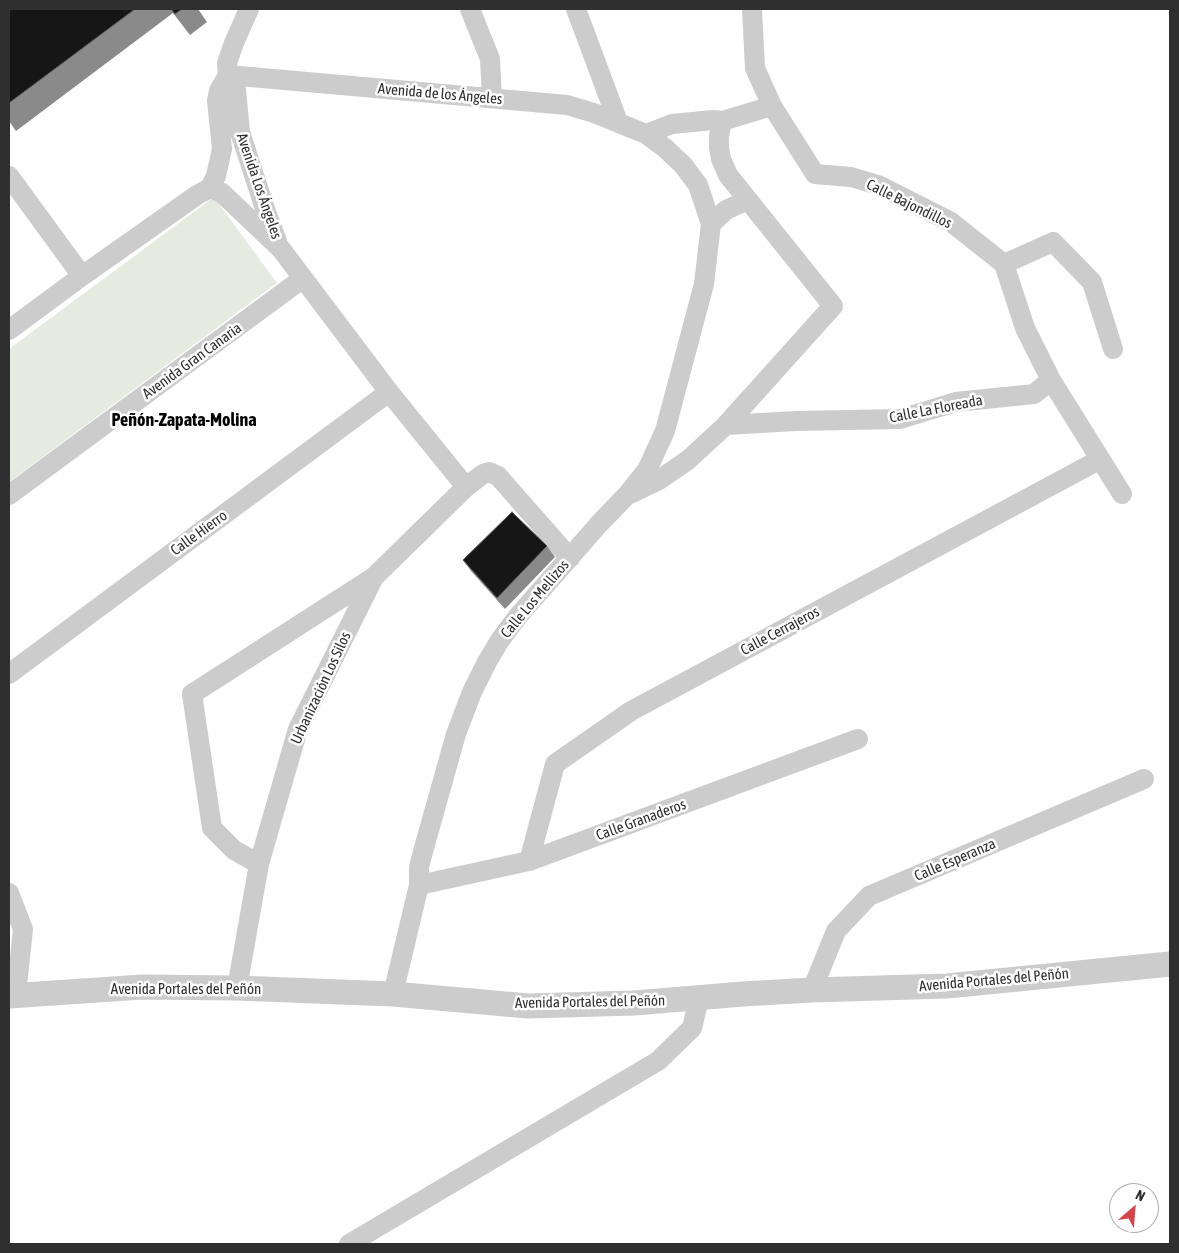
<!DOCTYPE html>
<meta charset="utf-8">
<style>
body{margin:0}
#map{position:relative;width:1179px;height:1253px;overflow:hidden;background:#fff;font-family:"Asap Condensed",sans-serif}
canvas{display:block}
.frame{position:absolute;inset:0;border:10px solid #2f2f2f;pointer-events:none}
.north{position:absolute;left:1109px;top:1183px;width:50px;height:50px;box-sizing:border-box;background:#fff;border:1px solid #acacac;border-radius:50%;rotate:27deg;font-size:14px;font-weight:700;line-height:20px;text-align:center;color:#2f2f2f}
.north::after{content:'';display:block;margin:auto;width:18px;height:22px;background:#d4444c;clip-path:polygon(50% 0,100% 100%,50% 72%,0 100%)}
</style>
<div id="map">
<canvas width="1179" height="1253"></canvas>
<div class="frame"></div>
<div class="north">N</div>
</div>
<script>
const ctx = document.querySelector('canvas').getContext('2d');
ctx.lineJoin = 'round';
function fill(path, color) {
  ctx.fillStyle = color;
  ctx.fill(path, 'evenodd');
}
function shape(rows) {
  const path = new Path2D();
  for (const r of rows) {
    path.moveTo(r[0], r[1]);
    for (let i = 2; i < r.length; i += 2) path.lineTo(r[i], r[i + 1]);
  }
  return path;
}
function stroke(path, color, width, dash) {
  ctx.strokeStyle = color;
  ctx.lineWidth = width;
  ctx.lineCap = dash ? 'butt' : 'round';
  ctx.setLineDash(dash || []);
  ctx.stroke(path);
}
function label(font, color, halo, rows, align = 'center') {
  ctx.font = font + ' "Asap Condensed",sans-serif';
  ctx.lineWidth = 5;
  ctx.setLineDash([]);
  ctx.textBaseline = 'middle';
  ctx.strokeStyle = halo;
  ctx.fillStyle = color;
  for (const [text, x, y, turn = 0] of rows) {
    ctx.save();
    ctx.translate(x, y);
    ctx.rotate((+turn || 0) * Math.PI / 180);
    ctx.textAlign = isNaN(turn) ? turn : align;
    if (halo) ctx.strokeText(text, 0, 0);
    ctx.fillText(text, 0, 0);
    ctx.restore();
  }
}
const green = shape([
 [214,197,277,283,9,482,9,349]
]);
const minor = shape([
 [249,9,234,43,227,63,228,75,236,90,240,132,266,212,277,241],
 [470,9,490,59,492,98],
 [576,9,618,122],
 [752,9,755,68,772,106,815,174,851,177,878,185,951,222,1004,264,1025,328,1051,380,1122,494],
 [228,75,567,105,594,113,646,134,665,148,683,165,698,185,711,224,704,284,665,431,647,470,626,496,599,524,519,615,500,640,487,662,472,692,456,734,424,848,419,867,419,885,393,994],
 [646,134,672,124,713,120,722,121,772,106],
 [9,176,82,276],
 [210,188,222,193,281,249,389,392,466,487],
 [711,224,726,210,748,200],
 [1004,264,1053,242,1092,282,1113,349],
 [9,330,82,276,197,195,210,188,216,176,222,149,217,101,219,91,228,75],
 [726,425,796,421,900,419,956,402,1034,394,1051,380],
 [630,494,659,480,688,460,726,425,833,306,728,175,721,159,719,148,719,136,722,121],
 [9,495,302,279],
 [9,674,389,392],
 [529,861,555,764,631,711,1099,460],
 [259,864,234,850,212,828,192,694,374,577],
 [419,885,529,861,858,739],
 [9,893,23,929,16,995],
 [237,988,259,864,298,729,374,577,466,487,483,474,489,472,498,476,570,558],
 [812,990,836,931,869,896,1144,779],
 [349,1244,658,1061,692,1028,699,999]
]);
const tertiary = shape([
 [9,996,142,987,237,988,393,994,528,1006,634,1003,743,994,812,990,947,986,1170,964]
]);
const wall = shape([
 [9,9,198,9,207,22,190,35,173,13,16,131,9,121],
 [547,546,555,557,505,609,471,571,463,560]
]);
const building = shape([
 [9,9,135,9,9,103,9,9],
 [171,9,182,9,175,14,171,9],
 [512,512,547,546,497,598,463,560,512,512]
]);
const streetNames = [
 ["Avenida de los Ángeles",440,94,5],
 ["Avenida Los Ángeles",259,186,71],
 ["Calle Bajondillos",909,204,26],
 ["Avenida Gran Canaria",192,361,-36],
 ["Calle La Floreada",936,409,-11],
 ["Calle Hierro",199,533,-36],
 ["Calle Los Mellizos",535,599,-50],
 ["Calle Cerrajeros",780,631,-28],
 ["Urbanización Los Silos",321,688,-65],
 ["Calle Granaderos",641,820,-20],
 ["Calle Esperanza",955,860,-23],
 ["Avenida Portales del Peñón",994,980,-5],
 ["Avenida Portales del Peñón",186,989],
 ["Avenida Portales del Peñón",590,1002,-1]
];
const quarterNames = [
 ["Peñón-Zapata-Molina",184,420]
];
fill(green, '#e5ebdf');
stroke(minor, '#ccc', 20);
stroke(tertiary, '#ccc', 25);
fill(wall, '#8a8a8a');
fill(building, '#161616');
stroke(building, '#5c5c5c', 1);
label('15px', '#2f2f2f', '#fff', streetNames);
label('bold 18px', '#000', '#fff', quarterNames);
</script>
